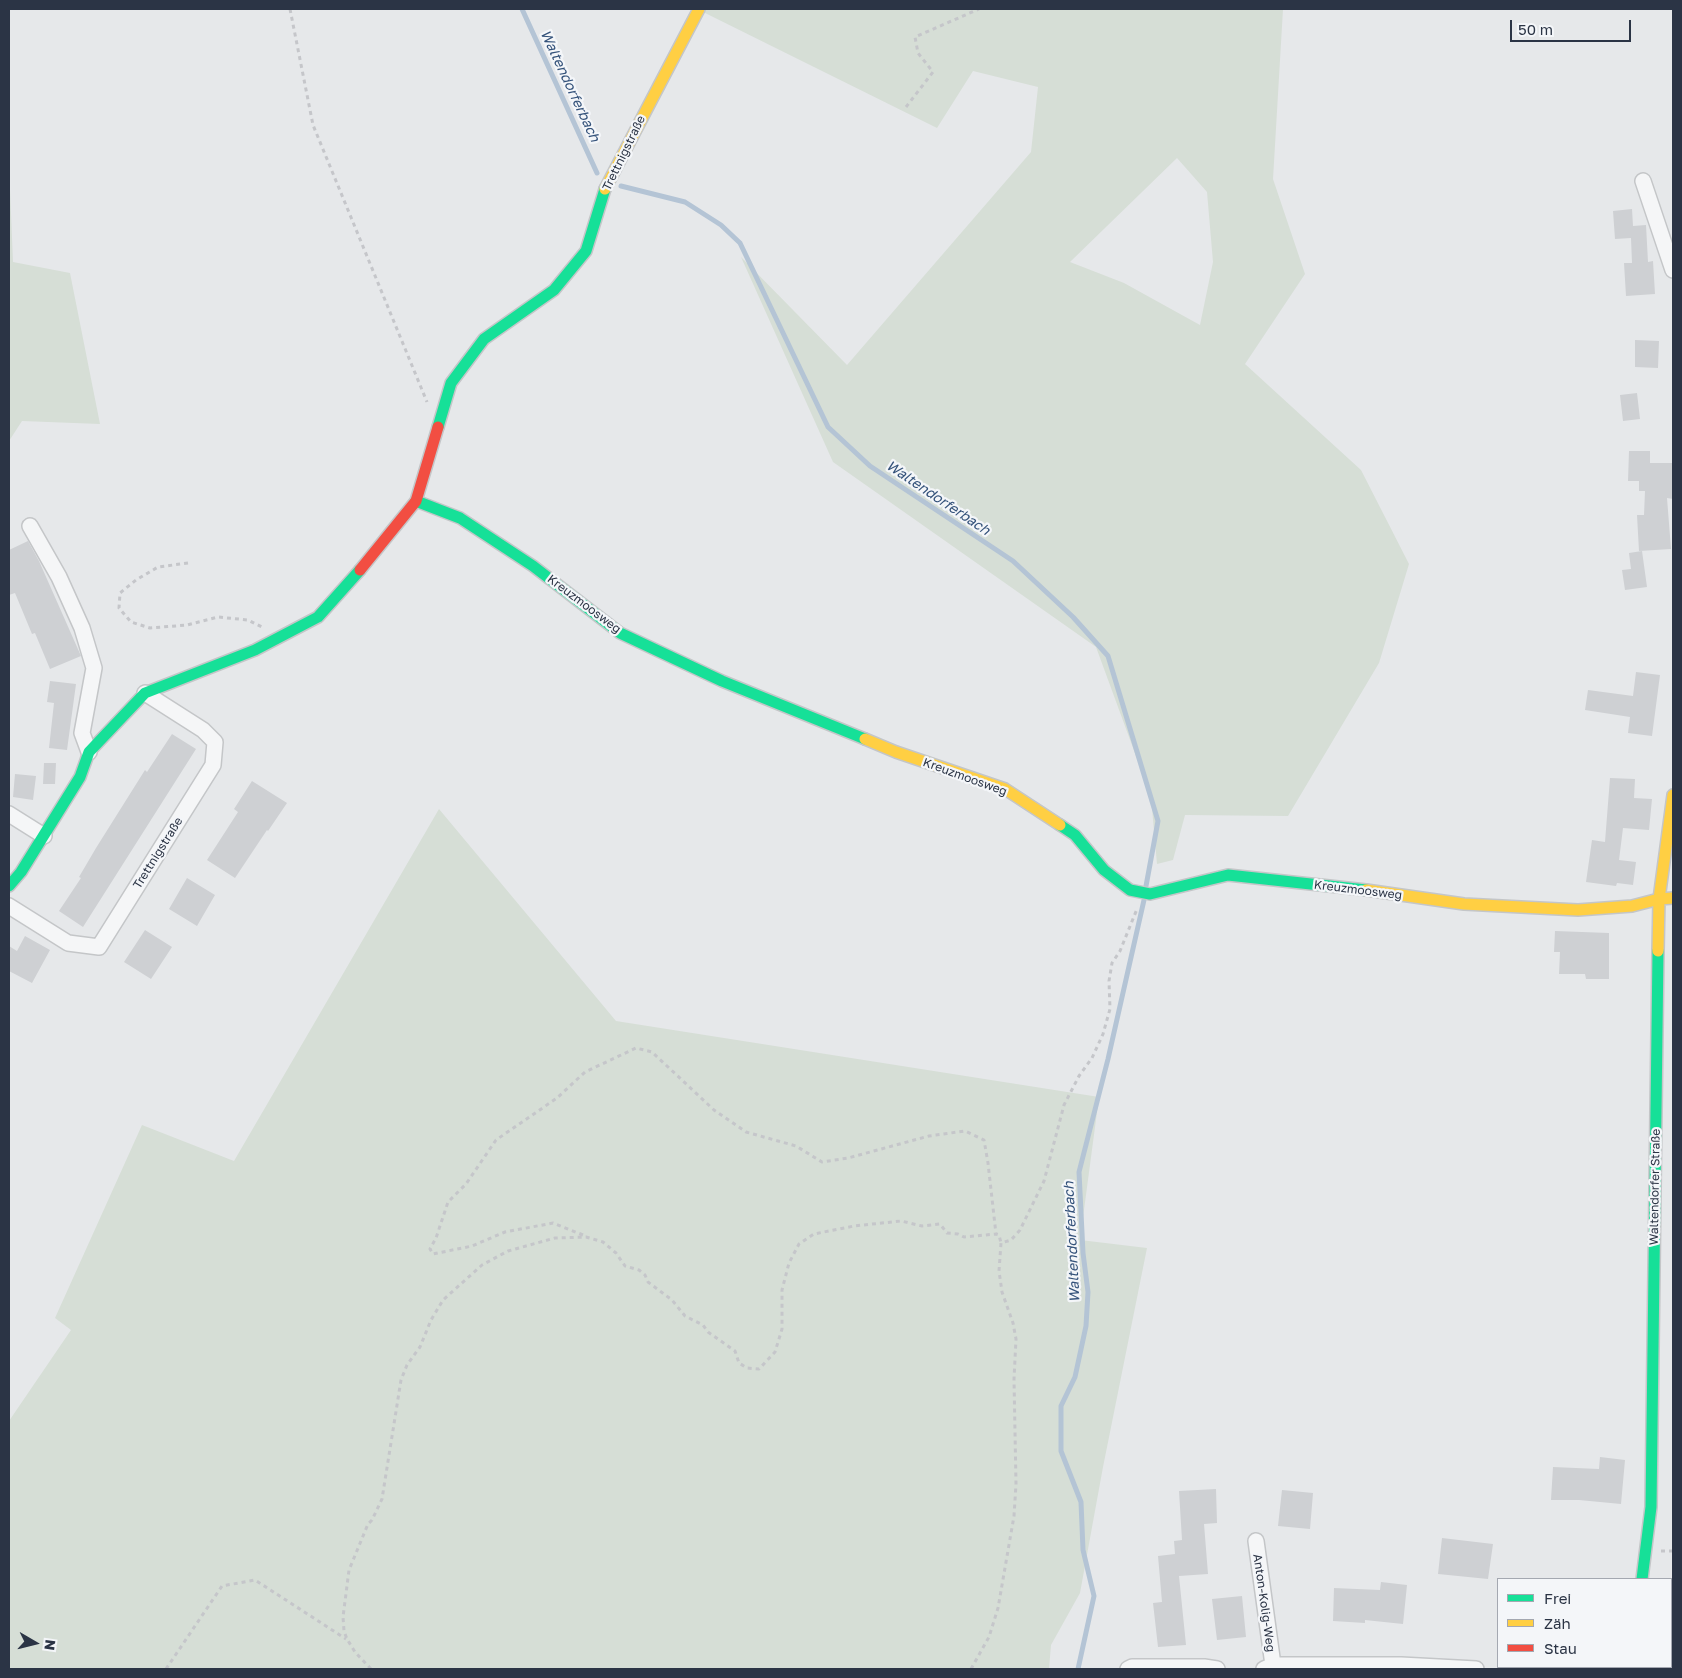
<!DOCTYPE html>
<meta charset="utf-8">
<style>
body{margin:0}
#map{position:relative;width:1682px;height:1678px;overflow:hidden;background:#e6e8ea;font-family:"Golos Text",sans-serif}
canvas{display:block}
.frame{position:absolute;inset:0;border:10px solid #2b3445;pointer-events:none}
.legend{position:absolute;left:1497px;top:1578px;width:175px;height:90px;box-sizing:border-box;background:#f4f6f9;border:1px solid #a4a8b1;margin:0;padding:6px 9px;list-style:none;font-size:15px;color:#2b3445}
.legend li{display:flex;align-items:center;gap:10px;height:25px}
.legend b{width:25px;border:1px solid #a4a8b1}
.north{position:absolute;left:10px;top:1618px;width:50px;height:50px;-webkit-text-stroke:4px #f4f6f9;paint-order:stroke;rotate:98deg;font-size:14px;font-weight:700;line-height:20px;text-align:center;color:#2b3445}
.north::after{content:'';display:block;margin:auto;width:18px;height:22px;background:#2b3445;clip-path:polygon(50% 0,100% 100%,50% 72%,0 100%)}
.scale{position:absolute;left:1510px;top:20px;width:121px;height:22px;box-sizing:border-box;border:2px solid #2b3445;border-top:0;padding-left:6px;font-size:15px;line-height:18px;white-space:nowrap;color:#2b3445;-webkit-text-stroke:4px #f4f6f9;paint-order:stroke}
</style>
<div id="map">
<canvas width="1682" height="1678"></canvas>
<div class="frame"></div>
<ul class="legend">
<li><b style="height:6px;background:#16e098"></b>Frei</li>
<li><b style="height:6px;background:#ffcf43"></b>Zäh</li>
<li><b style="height:6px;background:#f24e42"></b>Stau</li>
</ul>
<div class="north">N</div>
<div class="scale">50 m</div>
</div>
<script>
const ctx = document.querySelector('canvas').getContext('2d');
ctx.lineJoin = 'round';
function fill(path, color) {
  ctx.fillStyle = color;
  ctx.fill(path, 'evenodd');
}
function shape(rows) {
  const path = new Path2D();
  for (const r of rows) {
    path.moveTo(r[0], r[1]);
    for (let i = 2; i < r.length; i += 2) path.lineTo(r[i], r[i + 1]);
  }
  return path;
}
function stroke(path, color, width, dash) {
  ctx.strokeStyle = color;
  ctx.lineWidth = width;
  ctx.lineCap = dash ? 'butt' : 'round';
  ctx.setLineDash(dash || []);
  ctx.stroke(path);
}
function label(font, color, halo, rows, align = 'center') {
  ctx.font = font + ' "Golos Text",sans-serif';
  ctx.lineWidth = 4.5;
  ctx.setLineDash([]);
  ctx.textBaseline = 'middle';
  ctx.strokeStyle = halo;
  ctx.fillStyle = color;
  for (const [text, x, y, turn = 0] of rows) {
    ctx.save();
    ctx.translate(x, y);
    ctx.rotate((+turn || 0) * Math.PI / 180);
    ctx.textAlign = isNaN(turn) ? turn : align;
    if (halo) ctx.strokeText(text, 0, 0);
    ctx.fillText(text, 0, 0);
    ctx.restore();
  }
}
const green = shape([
 [697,9,1283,9,1273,179,1305,274,1245,364,1361,470,1409,564,1379,663,1288,816,1185,815,1173,860,1157,864,1151,797,1096,647,833,462,741,257,847,365,1031,152,1038,87,973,71,937,128],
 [1177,158,1207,192,1213,262,1200,325,1124,283,1070,262],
 [9,165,13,262,70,273,100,424,22,421,9,441],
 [439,809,616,1021,1099,1097,1080,1240,1147,1248,1103,1467,1080,1593,1051,1645,1049,1669,9,1669,9,1421,71,1330,55,1318,142,1125,234,1161]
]);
const stream = shape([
 [522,9,597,173],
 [621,186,685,202,721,225,740,243,828,427,870,466,1013,561,1073,617,1108,656,1158,821,1146,886],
 [1078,1669,1094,1596,1083,1550,1081,1502,1061,1451,1061,1406,1075,1377,1086,1326,1088,1292,1083,1253,1079,1172,1108,1059,1144,900]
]);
const building = shape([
 [1632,209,1633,226,1646,225,1648,262,1653,261,1655,294,1626,296,1624,263,1632,263,1631,238,1615,239,1613,211],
 [1635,340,1659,341,1658,368,1635,367],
 [1637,393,1640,419,1623,421,1620,395],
 [1629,451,1650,451,1650,463,1673,463,1673,499,1667,498,1671,549,1639,551,1637,515,1644,515,1645,491,1639,491,1639,481,1628,481],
 [28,541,39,561,81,656,50,669,35,633,32,634,15,593,9,595,9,550],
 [1642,551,1647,587,1625,590,1622,570,1631,569,1629,553],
 [1636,672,1660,675,1652,736,1628,733,1630,717,1585,710,1588,690,1633,696],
 [50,681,76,684,67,750,49,748,54,703,47,702],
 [172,734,196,749,83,927,59,911,81,878,79,877,96,848,145,770,147,772],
 [44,763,56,763,55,784,43,784],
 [15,774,36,776,33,800,13,797],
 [1610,778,1635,779,1634,798,1652,799,1649,830,1623,828,1619,860,1636,862,1633,885,1617,883,1616,886,1586,882,1592,840,1605,842],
 [252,781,287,803,268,831,267,830,235,878,207,860,238,812,234,809],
 [187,878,215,895,197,926,169,909],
 [145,930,172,947,151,979,124,962],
 [1555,931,1609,933,1609,979,1586,979,1585,974,1559,974,1560,952,1554,952],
 [25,936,50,950,32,983,9,971,9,946,17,951],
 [1600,1457,1625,1460,1621,1504,1579,1500,1551,1500,1553,1467,1599,1469],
 [1216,1489,1217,1523,1204,1524,1208,1574,1179,1576,1186,1645,1158,1647,1153,1603,1162,1602,1158,1556,1175,1554,1174,1541,1182,1540,1179,1491],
 [1282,1490,1313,1493,1310,1529,1278,1526],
 [1442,1538,1493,1544,1488,1579,1438,1574],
 [1381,1582,1407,1585,1403,1624,1365,1620,1365,1623,1333,1621,1334,1588,1380,1590],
 [1242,1596,1246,1637,1217,1640,1212,1599]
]);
const path = shape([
 [290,9,313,125,427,402],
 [906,107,933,72,918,53,915,37,979,9],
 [188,563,158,567,136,580,120,593,119,608,131,622,150,628,187,625,218,617,248,620,262,627],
 [583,1235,553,1223,505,1232,472,1246,433,1254,430,1249,436,1238,448,1202,466,1184,496,1140,557,1098,585,1072,636,1048,652,1052,714,1110,746,1132,796,1146,822,1162,848,1158,929,1136,965,1131,984,1140,988,1163,996,1234],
 [1661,1551,1673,1551],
 [166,1669,222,1586,255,1580,346,1639],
 [371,1669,355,1652,347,1639,344,1631,343,1617,349,1570,368,1524,372,1520,382,1499,401,1380,407,1365,420,1347,431,1320,443,1300,482,1265,508,1251,555,1238,586,1237,603,1242,616,1253,625,1266,639,1270,645,1275,648,1282,672,1300,685,1316,703,1325,708,1332,735,1351,739,1363,747,1368,759,1369,775,1352,782,1329,782,1290,789,1263,799,1244,814,1234,854,1226,901,1221,922,1226,940,1224,947,1233,958,1234,964,1237,996,1234,999,1235,1001,1243],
 [971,1669,989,1637,998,1608,1014,1516,1016,1484,1014,1379,1016,1339,1013,1323,1002,1292,999,1271,1001,1243,1011,1240,1020,1230,1044,1181,1064,1105,1079,1076,1092,1058,1103,1034,1110,1009,1109,981,1112,963,1120,951,1137,909]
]);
const street = shape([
 [1643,181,1673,270],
 [30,526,59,577,82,628,94,668,82,733,89,752],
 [9,814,44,836],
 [9,906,68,943,99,947,213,765,215,742,203,730,145,693],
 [1256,1541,1273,1665],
 [1128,1669,1132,1667,1204,1667,1217,1669],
 [1264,1669,1273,1665,1401,1665,1476,1669],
 [1605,1669,1609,1667]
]);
const fast = shape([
 [438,427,451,383,484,339,554,290,586,251,605,189],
 [416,501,460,518,533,566,620,633,722,681,865,739],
 [1060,825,1075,835,1104,870,1130,890,1150,894,1228,875,1366,890],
 [9,886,21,872,80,777,89,752,145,693,255,650,318,617,360,570],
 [1642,1579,1651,1507,1658,951]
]);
const slow = shape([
 [605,189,699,9],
 [865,739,896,752,1005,789,1060,825],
 [1366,890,1464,904,1578,910,1632,906,1659,899,1673,898],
 [1658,951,1659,899,1673,795]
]);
const jam = shape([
 [360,570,416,501,438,427]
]);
const streetNames = [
 ["Trettnigstraße",624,153,-64],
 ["Kreuzmoosweg",584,604,37],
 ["Kreuzmoosweg",965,777,20],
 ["Trettnigstraße",158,853,-58],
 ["Kreuzmoosweg",1358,890,7],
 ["Waltendorfer Straße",1655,1187,-89],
 ["Anton-Kolig-Weg",1264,1603,82]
];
const waterNames = [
 ["Waltendorferbach",570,86,65],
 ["Waltendorferbach",938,498,34],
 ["Waltendorferbach",1072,1242,-93]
];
fill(green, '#d6ded6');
stroke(stream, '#b4c4d5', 5);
fill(building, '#ced0d3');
stroke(street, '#c4c6c8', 18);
stroke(fast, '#c4c6c8', 14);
stroke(slow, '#c4c6c8', 14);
stroke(jam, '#c4c6c8', 14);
stroke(path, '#c5c6ca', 3, [4, 4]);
stroke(street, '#f5f6f7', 15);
stroke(fast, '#16e098', 11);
stroke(slow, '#ffcf43', 11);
stroke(jam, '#f24e42', 11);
label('12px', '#2b3445', '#f4f6f9', streetNames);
label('italic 14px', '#34527a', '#f4f6f9', waterNames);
</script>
